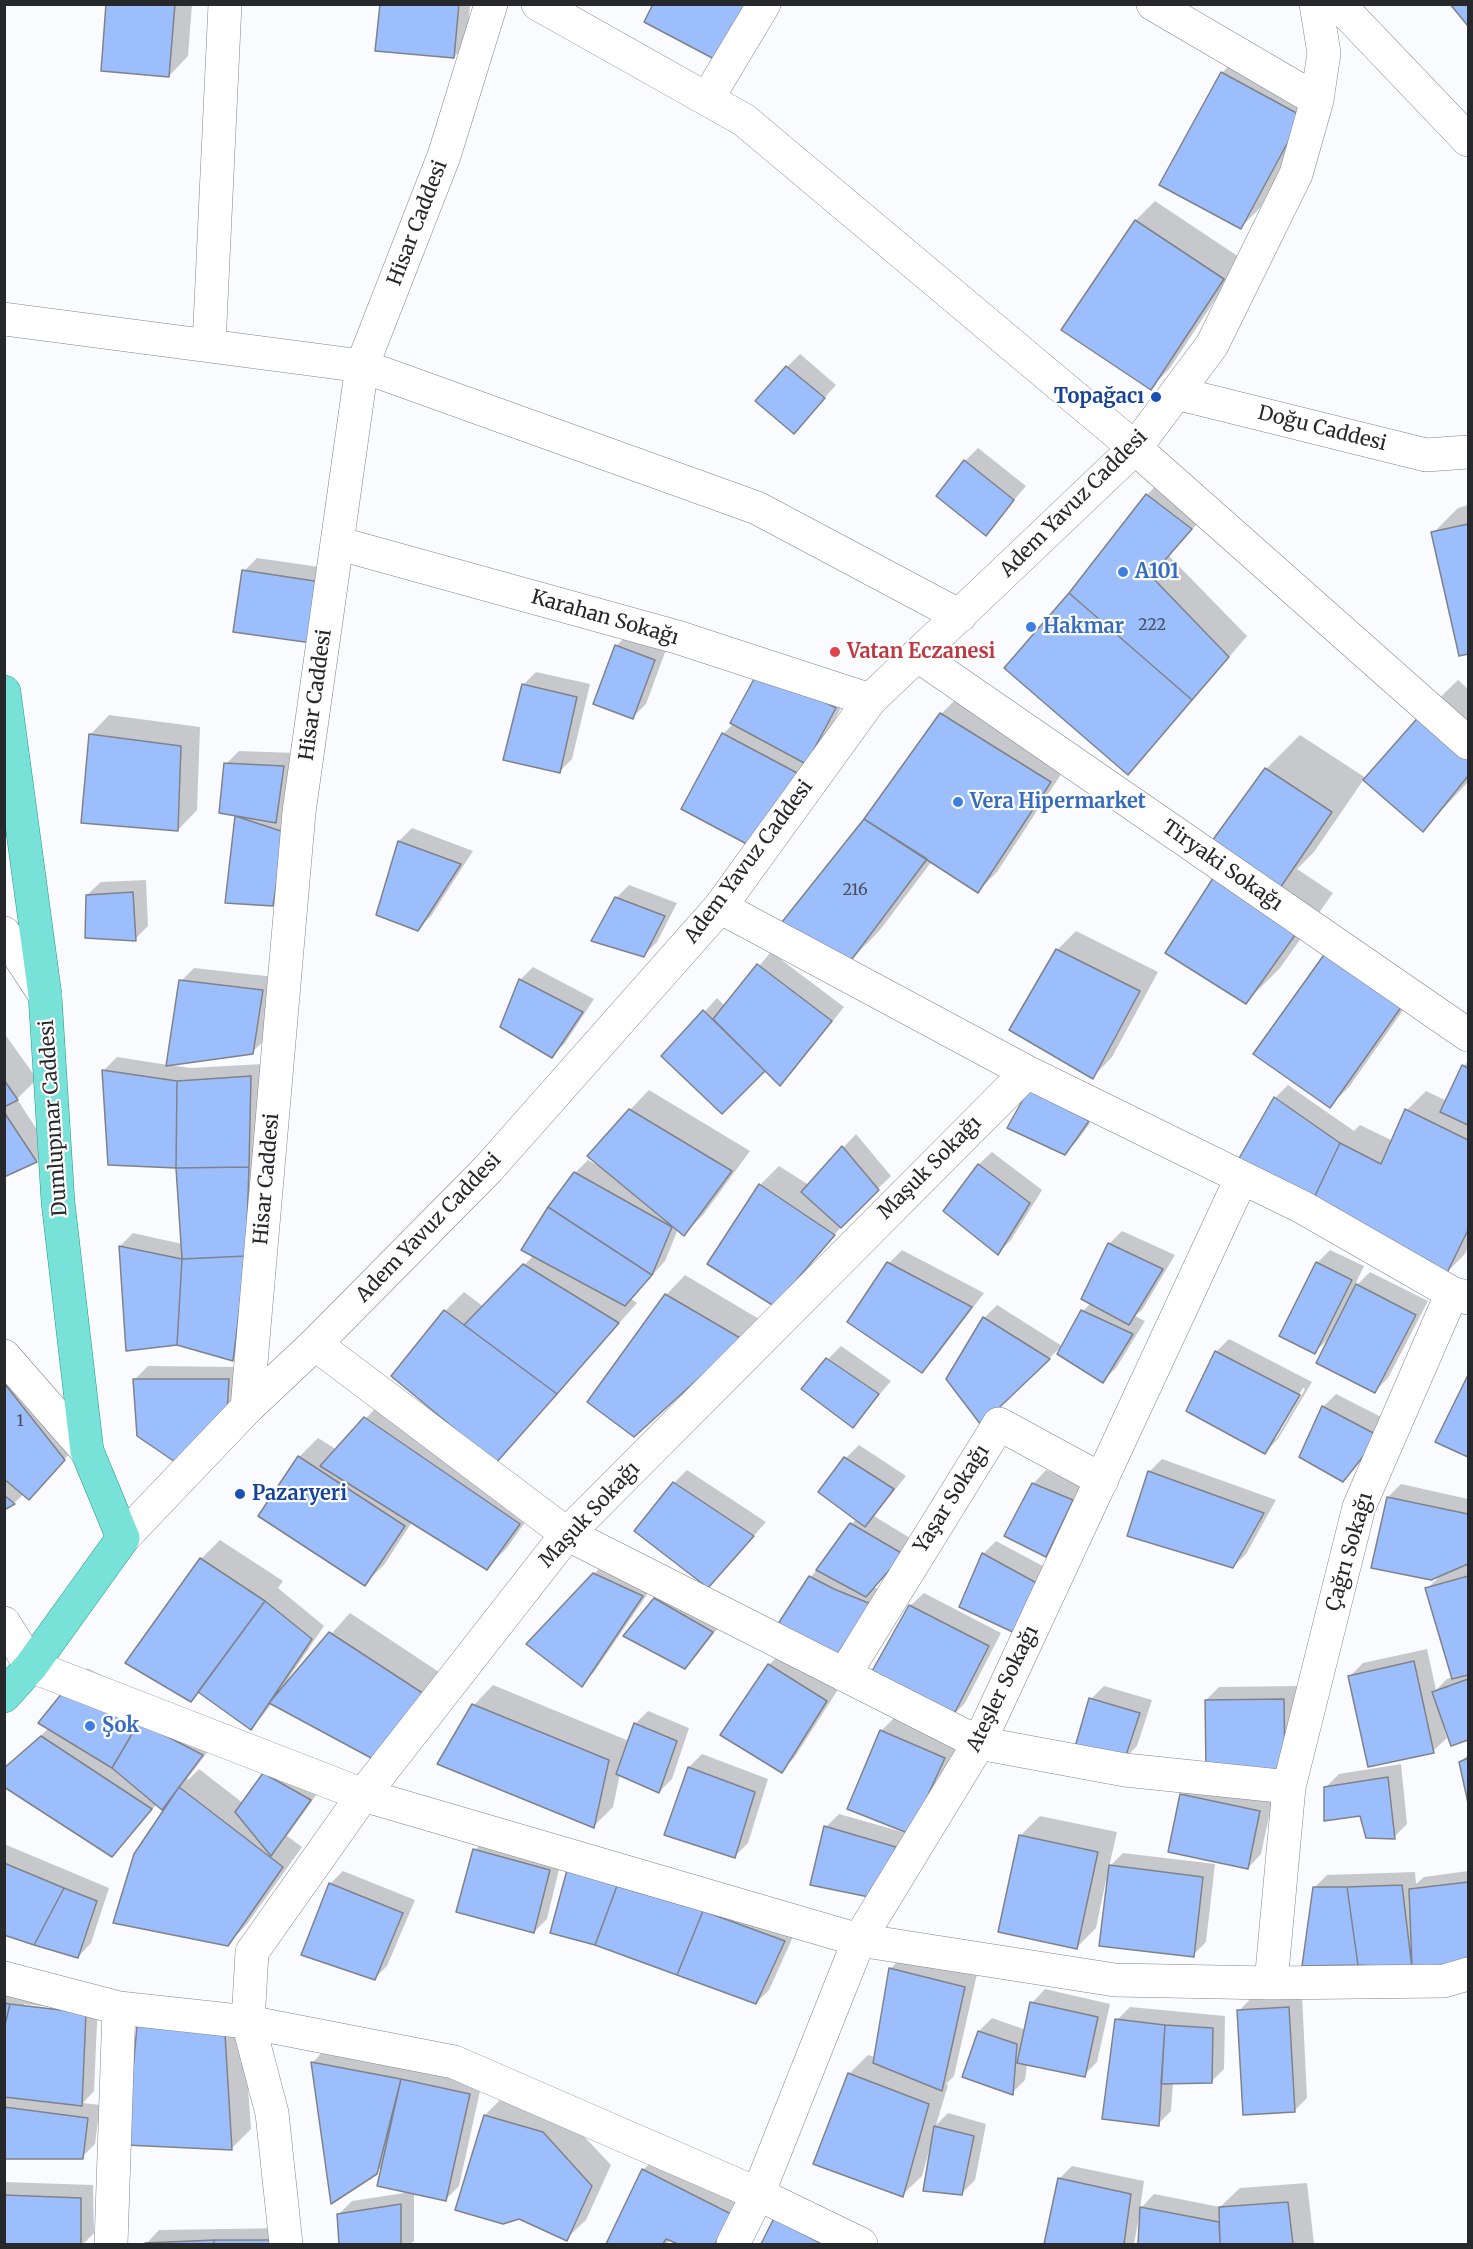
<!DOCTYPE html>
<meta charset="utf-8">
<style>
body{margin:0}
#map{position:relative;width:1473px;height:2249px;overflow:hidden;background:#f9fbfe;font-family:Merriweather,serif}
canvas{display:block}
.frame{position:absolute;inset:0;border:6px solid #27282b;pointer-events:none}
</style>
<div id="map">
<canvas width="1473" height="2249"></canvas>
<div class="frame"></div>
</div>
<script>
const ctx = document.querySelector('canvas').getContext('2d');
ctx.lineJoin = 'round';
function fill(path, color) {
  ctx.fillStyle = color;
  ctx.fill(path, 'evenodd');
}
function shape(rows) {
  const path = new Path2D();
  for (const r of rows) {
    path.moveTo(r[0], r[1]);
    for (let i = 2; i < r.length; i += 2) path.lineTo(r[i], r[i + 1]);
  }
  return path;
}
function stroke(path, color, width, dash) {
  ctx.strokeStyle = color;
  ctx.lineWidth = width;
  ctx.lineCap = dash ? 'butt' : 'round';
  ctx.setLineDash(dash || []);
  ctx.stroke(path);
}
function label(font, color, halo, rows, align = 'center') {
  ctx.font = font + ' Merriweather,serif';
  ctx.lineWidth = 4.5;
  ctx.setLineDash([]);
  ctx.textBaseline = 'middle';
  ctx.strokeStyle = halo;
  ctx.fillStyle = color;
  for (const [text, x, y, turn = 0] of rows) {
    ctx.save();
    ctx.translate(x, y);
    ctx.rotate((+turn || 0) * Math.PI / 180);
    ctx.textAlign = isNaN(turn) ? turn : align;
    if (halo) ctx.strokeText(text, 0, 0);
    ctx.fillText(text, 0, 0);
    ctx.restore();
  }
}
const shadow = shape([
 [108,4,192,4,188,56,169,76],
 [381,4,470,4,467,44,454,57],
 [1241,53,1321,96,1260,208,1241,227,1222,73],
 [1155,201,1242,259,1170,368,1151,388,1136,220],
 [800,354,836,385,794,432,787,367],
 [978,448,1026,486,985,534,965,461],
 [1166,475,1210,509,1169,556,1247,636,1147,753,1128,773,1070,594,1147,495],
 [1468,505,1468,653,1460,655,1433,533,1458,508],
 [257,558,333,569,312,641,244,571],
 [629,633,667,647,646,704,633,717,616,646],
 [536,672,590,684,572,759,559,772,523,685],
 [1458,680,1468,689,1468,782,1423,830,1364,779,1314,852,1297,869,1333,893,1280,968,1246,1002,1266,769,1300,735,1366,778,1423,714],
 [961,694,1069,762,997,872,978,891,932,861,880,930,846,965,865,820,941,714],
 [848,695,819,749,771,835,723,734,734,723],
 [109,715,200,727,197,810,178,830,90,735],
 [239,751,296,753,289,808,282,815,296,819,286,892,272,905,226,901,236,815,226,764],
 [412,828,473,851,431,916,418,929,377,914,399,841],
 [146,880,148,926,135,939,87,895,101,882],
 [629,885,677,903,657,942,644,955,616,898],
 [1076,931,1158,972,1112,1057,1093,1077,1057,950],
 [771,952,844,1007,793,1071,780,1084,765,1069,722,1112,664,1056,717,998,725,1006],
 [533,967,594,999,565,1043,552,1056,502,1026,520,980],
 [194,968,275,977,266,1039,252,1052,169,1065,191,1068,263,1064,245,1346,232,1359,177,1343,128,1349,120,1246,133,1233,182,1244,178,1167,104,1070,117,1057,168,1065,181,981],
 [1420,986,1349,1087,1330,1106,1256,1054],
 [4,1033,37,1079,17,1099,49,1148,36,1161,4,1175],
 [1468,1061,1468,1247,1465,1254,1446,1273,1275,1098,1288,1085,1354,1131,1360,1125,1393,1141,1407,1110,1426,1091,1447,1101,1464,1066],
 [649,1090,750,1151,703,1215,684,1234,678,1229,665,1261,631,1299,637,1303,515,1441,445,1311,464,1292,484,1307,534,1255,575,1173,588,1160,597,1165,630,1110],
 [1033,1090,1090,1123,1077,1141,1064,1154],
 [856,1134,891,1176,852,1214,793,1284,760,1185,779,1166,809,1185],
 [992,1152,1042,1190,1011,1240,998,1253,945,1211,979,1164],
 [1122,1231,1175,1255,1142,1310,1135,1316,1145,1321,1116,1368,1103,1381,1083,1311,1091,1303,1109,1244],
 [902,1250,984,1293,935,1358,922,1371,889,1263],
 [1330,1250,1364,1266,1353,1289,1370,1272,1428,1301,1388,1378,1375,1391,1330,1337,1315,1352,1317,1263],
 [685,1275,759,1319,741,1338,666,1295],
 [997,1305,1062,1346,981,1423,984,1318],
 [1229,1339,1312,1382,1278,1439,1265,1452,1216,1352],
 [1303,1388,1305,1389,1276,1439,1272,1439],
 [4,1340,83,1439,29,1498,24,1494,14,1503,4,1509],
 [841,1346,891,1381,853,1426,828,1359],
 [148,1366,241,1367,239,1398,178,1462,135,1379],
 [1468,1378,1468,1456,1437,1442],
 [1336,1394,1391,1422,1356,1467,1343,1480,1323,1407],
 [384,1399,538,1504,506,1549,487,1568,412,1522,384,1565,364,1584,299,1457,318,1438,337,1450],
 [859,1445,906,1476,874,1516,915,1541,873,1587,883,1591,845,1647,832,1660,779,1626,811,1577,856,1519,846,1458],
 [1162,1459,1276,1500,1246,1554,1233,1567,1149,1472],
 [687,1470,766,1522,721,1573,674,1483],
 [1046,1470,1085,1487,1059,1542,1046,1555,1033,1484],
 [1401,1484,1468,1499,1468,1738,1452,1744,1446,1728,1444,1729,1447,1738,1433,1751,1350,1676,1363,1663,1427,1649,1436,1690,1447,1679,1453,1677,1427,1589,1442,1574,1388,1497],
 [220,1540,283,1581,278,1588,324,1626,288,1679,290,1680,350,1613,442,1674,405,1745,272,1703,263,1715,250,1728,201,1559],
 [996,1541,1054,1572,1017,1632,983,1554],
 [607,1560,655,1583,594,1672,581,1685,594,1574],
 [668,1586,725,1619,698,1654,685,1667,655,1599],
 [924,1593,1001,1633,965,1703,952,1716,910,1606],
 [782,1652,839,1688,794,1758,781,1771,769,1665],
 [87,1668,157,1702,215,1742,187,1779,188,1780,199,1769,243,1803,264,1774,322,1787,287,1836,302,1847,247,1924,228,1944,173,1799,162,1808,157,1804,111,1855,14,1760,49,1728,68,1688],
 [493,1685,629,1741,635,1724,648,1711,689,1728,672,1779,659,1792,620,1774,613,1807,594,1826,439,1763,474,1705],
 [1104,1686,1152,1700,1137,1746,1124,1759,1091,1699],
 [1297,1686,1298,1755,1206,1700,1219,1687],
 [894,1718,957,1745,923,1819,874,1896,826,1827,839,1814,906,1833,881,1731],
 [702,1754,768,1779,748,1843,735,1856,666,1834,689,1767],
 [1468,1755,1468,1796,1461,1762],
 [1401,1764,1407,1824,1394,1837,1326,1787,1339,1774],
 [1195,1782,1273,1798,1261,1854,1248,1868,1182,1795],
 [1040,1816,1117,1832,1109,1867,1123,1853,1215,1864,1206,1942,1193,1955,1106,1880,1096,1928,1076,1948,1020,1836],
 [488,1837,562,1857,547,1919,534,1932,475,1850],
 [4,1844,109,1888,91,1943,78,1957,4,1933],
 [568,1870,797,1928,769,1990,756,2003],
 [343,1871,415,1900,387,1966,374,1979,330,1884],
 [1468,1871,1468,1960,1412,1966,1314,1888,1327,1875,1415,1872,1416,1884,1424,1877],
 [903,1956,977,1974,954,2076,946,2084,948,2085,936,2125,948,2113,986,2124,975,2180,962,2193,929,2151,922,2176,902,2195,849,2074,868,2055,875,2057,890,1969],
 [4,1981,98,2000,94,2091,83,2103,100,2105,95,2144,82,2157,4,2158],
 [24,2004,94,2012,93,2015,24,2007],
 [1045,1989,1110,2004,1097,2062,1084,2075,1027,2063,1025,2080,1012,2093,979,2031,992,2018,1026,2030,1032,2003],
 [1302,1995,1307,2098,1294,2111,1239,2011,1252,1997],
 [1130,2007,1225,2016,1224,2069,1211,2082,1173,2082,1171,2111,1158,2124,1117,2020],
 [243,2015,251,2129,232,2148,127,2144],
 [331,2043,482,2082,459,2186,446,2199,414,2193,414,2241,410,2244,340,2244,339,2214,352,2201,411,2192,384,2165,376,2172,312,2063],
 [504,2096,562,2113,611,2165,586,2220,566,2239,519,2218,485,2115],
 [656,2157,745,2201,720,2244,681,2244,670,2239,667,2244,608,2244,643,2170],
 [1072,2166,1144,2181,1140,2209,1154,2194,1220,2207,1240,2188,1307,2183,1314,2244,1140,2244,1141,2217,1139,2217,1134,2244,1046,2244,1059,2179],
 [4,2182,93,2185,94,2233,83,2244,4,2244],
 [775,2219,858,2244,763,2244],
 [289,2228,289,2244,146,2244,159,2230]
]);
const building = shape([
 [106,4,175,4,169,77,101,71,106,4],
 [380,4,459,4,454,58,375,51,380,4],
 [653,4,747,4,718,61,644,22,653,4],
 [1450,4,1468,4,1468,26,1450,4],
 [1221,72,1302,116,1241,229,1159,185,1221,72],
 [1135,220,1224,279,1151,390,1061,330,1135,220],
 [786,366,825,398,794,434,755,401,786,366],
 [964,460,1014,500,986,536,936,496,964,460],
 [1146,494,1192,529,1151,576,1229,657,1192,700,1069,593,1146,494],
 [1468,524,1468,654,1459,656,1431,532,1468,524],
 [242,570,321,582,312,643,233,632,242,570],
 [1069,593,1192,700,1128,775,1004,668,1069,593],
 [615,645,655,660,633,719,593,704,615,645],
 [760,668,836,708,806,764,730,723,760,668],
 [522,684,577,697,560,773,503,760,522,684],
 [940,713,1051,782,978,893,864,819,940,713],
 [1422,713,1468,753,1468,776,1423,832,1363,780,1422,713],
 [722,733,799,774,758,850,681,809,722,733],
 [89,734,181,746,178,831,81,823,89,734],
 [224,763,284,766,276,823,219,813,224,763],
 [1265,768,1332,812,1280,888,1212,841,1265,768],
 [235,816,284,832,273,906,225,903,235,816],
 [864,819,927,859,846,967,782,922,864,819],
 [398,841,461,864,418,931,376,915,398,841],
 [1217,872,1300,928,1246,1004,1165,953,1217,872],
 [133,892,136,941,85,938,86,895,133,892],
 [615,897,665,916,644,957,591,941,615,897],
 [1056,949,1140,991,1093,1079,1009,1030,1056,949],
 [1326,952,1402,1006,1330,1108,1253,1054,1326,952],
 [757,964,832,1021,780,1086,713,1019,757,964],
 [519,979,583,1012,552,1058,500,1027,519,979],
 [179,980,263,990,253,1054,166,1066,179,980],
 [703,1010,765,1071,722,1114,661,1056,703,1010],
 [1462,1065,1468,1068,1468,1125,1440,1112,1462,1065],
 [102,1070,177,1081,176,1168,108,1165,102,1070],
 [251,1076,249,1167,176,1168,177,1081,251,1076],
 [4,1080,18,1100,4,1107,4,1080],
 [1030,1087,1089,1121,1065,1155,1007,1128,1030,1087],
 [1274,1097,1340,1143,1313,1200,1238,1160,1274,1097],
 [629,1109,732,1171,684,1236,587,1156,629,1109],
 [1405,1109,1468,1140,1468,1230,1446,1275,1313,1200,1340,1143,1381,1164,1405,1109],
 [4,1112,37,1162,4,1177,4,1112],
 [842,1146,879,1190,841,1228,801,1192,842,1146],
 [978,1164,1030,1203,998,1255,943,1211,978,1164],
 [249,1167,246,1256,182,1259,176,1168,249,1167],
 [574,1172,672,1227,652,1275,548,1207,574,1172],
 [759,1184,835,1235,774,1306,707,1264,759,1184],
 [548,1207,652,1275,625,1306,521,1250,548,1207],
 [1108,1243,1163,1269,1129,1325,1081,1299,1108,1243],
 [119,1246,182,1259,177,1345,126,1351,119,1246],
 [246,1256,233,1361,177,1345,182,1259,246,1256],
 [887,1262,972,1307,922,1373,847,1322,887,1262],
 [1316,1262,1352,1280,1315,1354,1279,1336,1316,1262],
 [523,1264,619,1323,557,1394,464,1325,523,1264],
 [1356,1284,1416,1315,1375,1393,1316,1363,1356,1284],
 [665,1294,742,1339,634,1437,587,1402,665,1294],
 [444,1310,557,1394,496,1463,391,1376,444,1310],
 [1081,1310,1133,1334,1103,1383,1057,1354,1081,1310],
 [983,1317,1050,1359,981,1425,946,1379,983,1317],
 [1215,1351,1300,1395,1265,1454,1186,1411,1215,1351],
 [826,1358,879,1394,853,1428,801,1389,826,1358],
 [1468,1375,1468,1457,1435,1442,1468,1375],
 [133,1379,229,1379,227,1413,178,1464,137,1436,133,1379],
 [4,1383,65,1460,29,1500,4,1479,4,1383],
 [1322,1406,1379,1436,1343,1482,1299,1457,1322,1406],
 [364,1417,520,1524,487,1570,320,1466,364,1417],
 [298,1456,405,1526,365,1586,258,1516,298,1456],
 [844,1457,894,1489,865,1527,818,1492,844,1457],
 [1148,1471,1264,1513,1233,1568,1127,1536,1148,1471],
 [673,1482,754,1536,708,1588,634,1531,673,1482],
 [1032,1483,1073,1500,1046,1557,1004,1536,1032,1483],
 [4,1495,15,1504,4,1510,4,1495],
 [1387,1497,1468,1514,1468,1564,1431,1580,1371,1568,1387,1497],
 [850,1523,903,1554,866,1597,816,1570,850,1523],
 [982,1553,1042,1586,1017,1634,959,1607,982,1553],
 [200,1558,265,1601,191,1702,125,1663,200,1558],
 [593,1573,643,1596,582,1687,526,1644,593,1573],
 [809,1576,834,1589,871,1604,832,1662,776,1627,809,1576],
 [1468,1576,1468,1675,1452,1679,1425,1588,1468,1576],
 [654,1598,713,1632,685,1669,623,1636,654,1598],
 [265,1601,312,1639,251,1730,198,1692,265,1601],
 [909,1605,989,1646,952,1718,871,1673,909,1605],
 [329,1632,424,1694,386,1766,269,1703,329,1632],
 [1414,1661,1434,1753,1368,1767,1348,1676,1414,1661],
 [768,1664,827,1701,782,1773,720,1735,768,1664],
 [1468,1679,1468,1740,1451,1746,1432,1692,1468,1679],
 [67,1687,139,1722,112,1768,38,1723,67,1687],
 [1089,1698,1140,1713,1124,1761,1075,1747,1089,1698],
 [1284,1699,1285,1770,1206,1769,1205,1700,1284,1699],
 [472,1704,609,1760,594,1828,437,1764,472,1704],
 [139,1722,203,1755,162,1810,112,1768,139,1722],
 [634,1723,677,1741,659,1793,616,1774,634,1723],
 [880,1730,945,1758,910,1834,847,1809,880,1730],
 [41,1736,152,1809,112,1857,4,1787,4,1768,41,1736],
 [1468,1758,1468,1803,1459,1762,1468,1758],
 [688,1767,755,1792,735,1858,664,1835,688,1767],
 [263,1773,311,1800,271,1856,235,1812,263,1773],
 [1388,1777,1395,1839,1366,1838,1360,1816,1324,1821,1324,1787,1388,1777],
 [179,1787,283,1867,228,1946,113,1923,134,1854,179,1787],
 [1180,1794,1260,1811,1248,1869,1168,1852,1180,1794],
 [824,1826,896,1847,874,1898,810,1885,824,1826],
 [1019,1835,1098,1852,1077,1949,998,1932,1019,1835],
 [473,1849,550,1870,534,1933,456,1912,473,1849],
 [4,1863,64,1888,34,1945,4,1935,4,1863],
 [1109,1865,1203,1877,1194,1957,1099,1946,1109,1865],
 [567,1870,617,1886,595,1945,550,1933,567,1870],
 [1468,1882,1468,1962,1412,1968,1409,1889,1468,1882],
 [329,1883,403,1913,375,1980,301,1955,329,1883],
 [1402,1885,1412,1968,1358,1965,1347,1887,1402,1885],
 [617,1886,703,1911,677,1975,595,1945,617,1886],
 [1313,1887,1347,1887,1358,1965,1302,1966,1313,1887],
 [64,1888,97,1901,78,1958,34,1945,64,1888],
 [703,1911,785,1941,756,2004,677,1975,703,1911],
 [889,1968,965,1987,942,2091,873,2063,889,1968],
 [1030,2002,1098,2017,1085,2077,1017,2063,1030,2002],
 [4,2003,10,2004,4,2029,4,2003],
 [10,2004,86,2013,82,2106,4,2097,4,2029,10,2004],
 [1289,2007,1295,2112,1243,2115,1237,2010,1289,2007],
 [1115,2019,1165,2025,1159,2126,1102,2119,1115,2019],
 [1165,2025,1213,2028,1212,2083,1161,2084,1165,2025],
 [137,2026,225,2034,232,2150,126,2145,137,2026],
 [978,2031,1017,2044,1013,2095,962,2077,978,2031],
 [311,2062,401,2079,377,2174,331,2204,311,2062],
 [848,2073,929,2104,903,2197,813,2164,848,2073],
 [401,2079,470,2094,446,2201,377,2186,401,2079],
 [4,2107,88,2118,83,2159,4,2159,4,2107],
 [484,2115,543,2132,592,2186,567,2241,519,2219,503,2224,455,2210,484,2115],
 [934,2126,974,2136,962,2195,923,2191,934,2126],
 [642,2169,733,2215,715,2244,678,2244,666,2239,663,2244,606,2244,642,2169],
 [1058,2178,1131,2194,1124,2244,1044,2244,1058,2178],
 [4,2195,81,2198,81,2244,4,2244,4,2195],
 [1288,2202,1293,2244,1220,2244,1219,2207,1288,2202],
 [401,2204,401,2244,339,2244,337,2214,401,2204],
 [1140,2207,1219,2222,1220,2244,1138,2244,1140,2207],
 [774,2218,822,2244,761,2244,774,2218],
 [214,2240,214,2244,145,2244,145,2243,214,2240],
 [214,2240,276,2240,276,2244,214,2244,214,2240]
]);
const minor = shape([
 [538,4,744,120,1135,448,1468,743],
 [1153,4,1317,100],
 [1345,11,1468,140],
 [707,99,764,4],
 [4,319,362,366,757,508,960,616],
 [209,345,225,4],
 [1176,393,1426,455,1468,452],
 [337,543,677,637,870,700],
 [917,655,1468,1035],
 [720,907,1027,1072,1302,1207,1452,1293,1468,1298],
 [4,933,45,995],
 [315,1344,567,1534,979,1743,1125,1770,1289,1787,1271,1983],
 [4,1356,87,1451],
 [247,1408,299,812,362,366,444,156,491,4],
 [123,1538,247,1408,315,1344,488,1169,720,907,870,700,1135,448,1212,345,1296,174,1317,100,1324,53,1316,4],
 [4,1623,31,1666,363,1795,859,1940,1115,1980,1271,1983,1444,1981,1468,1974],
 [844,1675,999,1424,1102,1480],
 [1289,1787,1359,1507,1452,1293],
 [4,1978,119,2008,248,2022,454,2062,758,2194,861,2244],
 [111,2244,119,2008],
 [286,2244,272,2113,248,2022,252,1952,363,1795,567,1534,1027,1072],
 [733,2244,758,2194,859,1940,979,1743,1241,1179]
]);
const major = shape([
 [4,692,45,995,58,1202,87,1451,123,1538,31,1666,4,1696]
]);
const markers = [
 [1156,397,6,"#1a4fb4"],
 [1123,572,6,"#3f7fe0"],
 [1031,627,6,"#3f7fe0"],
 [835,652,6,"#e0444e"],
 [958,802,6,"#3f7fe0"],
 [240,1494,6,"#1a4fb4"],
 [90,1726,6,"#3f7fe0"]
];
const numberNames = [
 ["222",1152,625],
 ["216",855,890],
 ["1",20,1421]
];
const streetNames = [
 ["Hisar Caddesi",418,223,-69],
 ["Doğu Caddesi",1322,429,14],
 ["Adem Yavuz Caddesi",1074,504,-45],
 ["Karahan Sokağı",605,618,16],
 ["Hisar Caddesi",316,695,-82],
 ["Adem Yavuz Caddesi",749,862,-53],
 ["Tiryaki Sokağı",1222,866,35],
 ["Dumlupınar Caddesi",54,1118,-94],
 ["Maşuk Sokağı",930,1168,-45],
 ["Hisar Caddesi",267,1179,-85],
 ["Adem Yavuz Caddesi",429,1228,-46],
 ["Yaşar Sokağı",952,1499,-58],
 ["Maşuk Sokağı",590,1515,-47],
 ["Çağrı Sokağı",1350,1552,-74],
 ["Ateşler Sokağı",1003,1689,-64]
];
const transitNames = [
 ["Topağacı",1144,397],
 ["Pazaryeri",252,1494,"left"]
];
const shopNames = [
 ["A101",1135,572],
 ["Hakmar",1043,627],
 ["Vera Hipermarket",970,802],
 ["Şok",102,1726]
];
const healthNames = [
 ["Vatan Eczanesi",847,652]
];
fill(shadow, '#0003');
fill(building, '#9dbefc');
stroke(building, '#7f8288', 1.5);
stroke(minor, '#81858b', 34);
stroke(major, '#22958b', 34);
stroke(minor, '#fff', 33);
stroke(major, '#79e2d8', 33);
for (const [x, y, r, color] of markers) {
  const dot = new Path2D();
  dot.arc(x, y, r, 0, 2 * Math.PI);
  ctx.fillStyle = color;
  ctx.fill(dot);
  stroke(dot, '#fff', 2);
}
label('16px', '#444e5f', null, numberNames);
label('20px', '#27282b', '#fff', streetNames);
label('bold 20px', '#164399', '#fff', transitNames, 'right');
label('bold 20px', '#366cbe', '#fff', shopNames, 'left');
label('bold 20px', '#be3a42', '#fff', healthNames, 'left');
</script>
